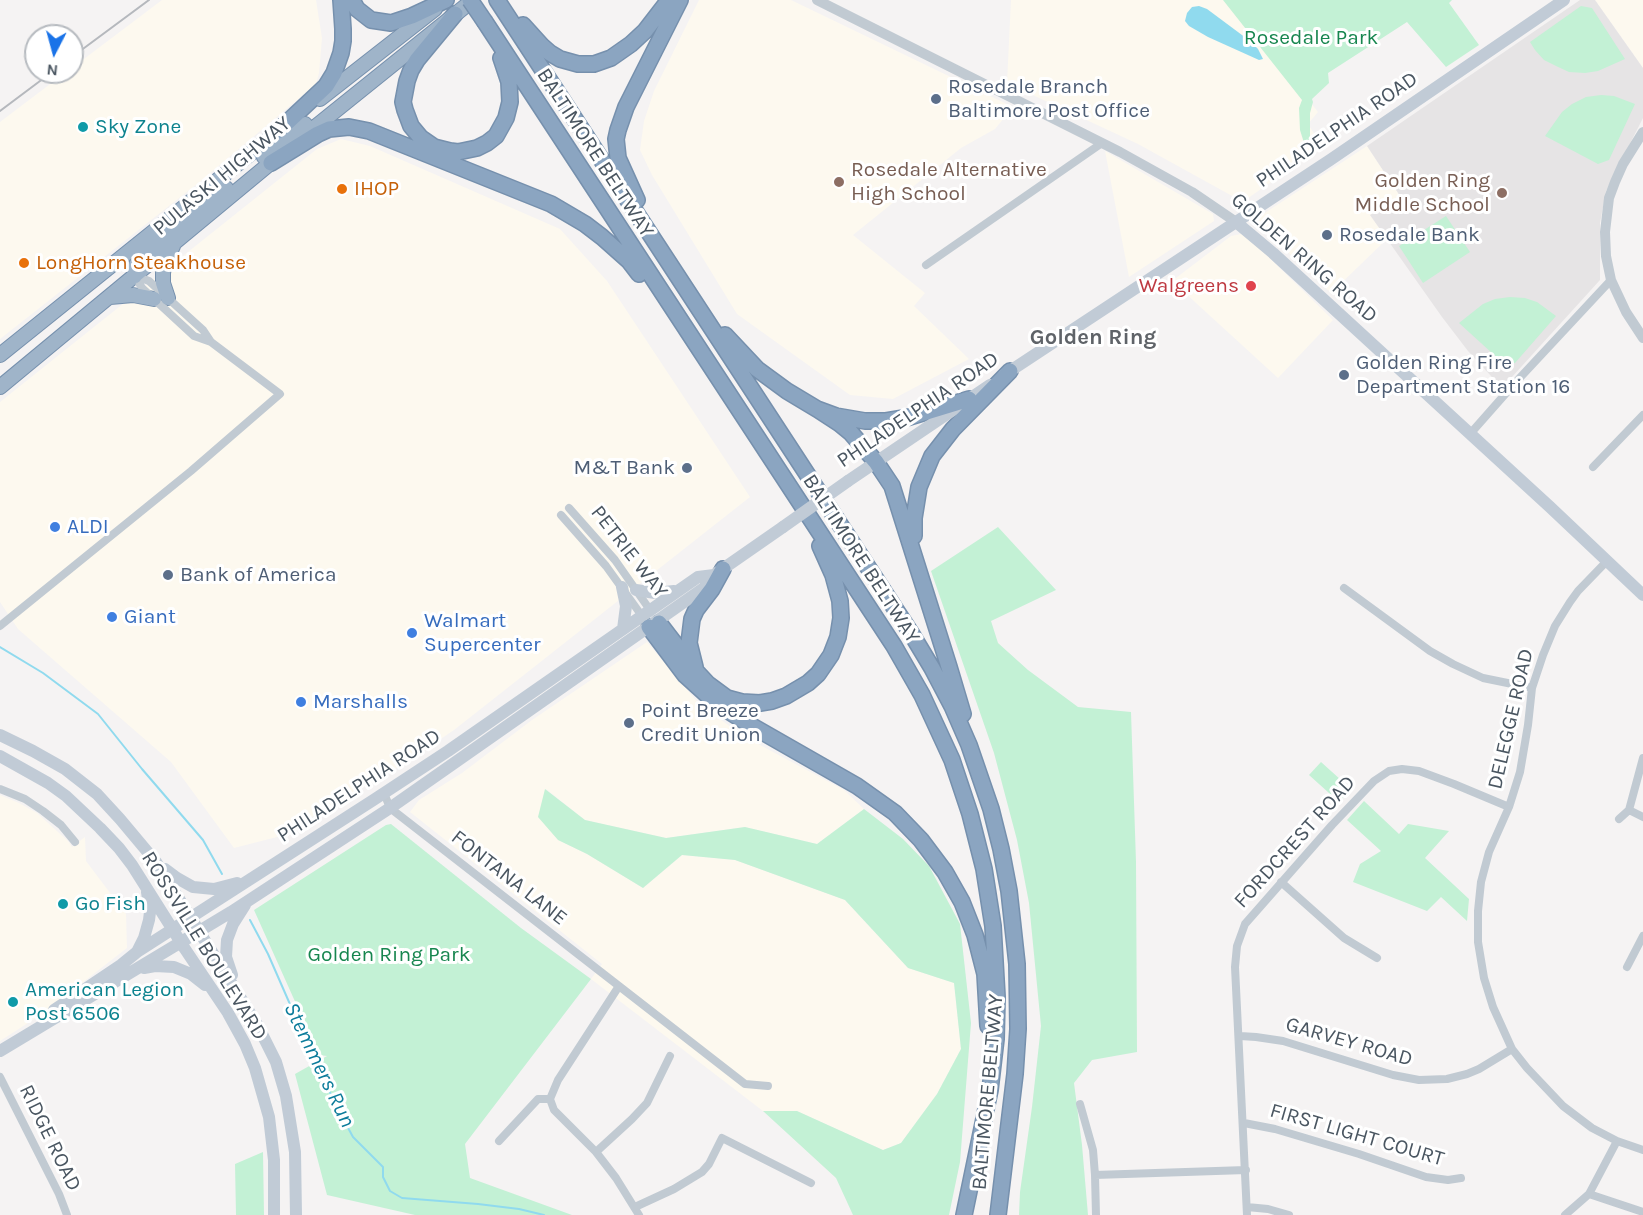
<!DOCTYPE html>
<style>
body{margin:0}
#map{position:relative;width:1643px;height:1215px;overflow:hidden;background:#f5f3f3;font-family:Karla,sans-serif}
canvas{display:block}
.north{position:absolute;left:24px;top:24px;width:60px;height:60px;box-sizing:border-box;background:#fff;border:2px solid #b7bbc0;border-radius:50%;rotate:186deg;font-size:16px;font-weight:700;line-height:24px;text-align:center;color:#4a5661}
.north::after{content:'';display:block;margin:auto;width:21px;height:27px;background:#1a73e8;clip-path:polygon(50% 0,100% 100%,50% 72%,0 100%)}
</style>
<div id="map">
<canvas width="1643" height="1215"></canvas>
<div class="north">N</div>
</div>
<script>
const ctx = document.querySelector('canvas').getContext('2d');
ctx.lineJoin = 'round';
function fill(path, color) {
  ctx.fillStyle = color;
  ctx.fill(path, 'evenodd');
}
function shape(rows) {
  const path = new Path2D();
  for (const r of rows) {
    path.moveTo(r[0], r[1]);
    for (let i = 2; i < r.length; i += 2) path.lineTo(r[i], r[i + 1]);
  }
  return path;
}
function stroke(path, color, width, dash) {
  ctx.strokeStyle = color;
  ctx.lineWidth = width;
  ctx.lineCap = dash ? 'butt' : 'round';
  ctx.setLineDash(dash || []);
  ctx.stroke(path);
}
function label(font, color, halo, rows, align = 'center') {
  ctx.font = font + ' Karla,sans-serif';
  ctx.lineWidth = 6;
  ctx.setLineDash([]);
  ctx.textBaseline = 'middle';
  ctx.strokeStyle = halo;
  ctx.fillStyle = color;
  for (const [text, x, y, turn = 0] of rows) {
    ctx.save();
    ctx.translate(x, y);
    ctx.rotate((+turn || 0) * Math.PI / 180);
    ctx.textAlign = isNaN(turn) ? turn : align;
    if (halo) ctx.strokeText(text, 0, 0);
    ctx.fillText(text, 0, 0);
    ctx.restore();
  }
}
const commercial = shape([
 [162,0,316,0,322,38,319,73,316,84,202,180,0,339,0,122,66,72,72,72,72,68],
 [699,0,791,0,1013,107,995,129,961,148,853,235,925,293,914,306,969,359,893,399,850,395,737,314,652,175,640,150,644,121,654,91],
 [1011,0,1230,0,1318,112,1308,124,1322,146,1244,201,1234,197,1138,144,1007,83],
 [1595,0,1643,0,1643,68],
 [341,139,370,146,560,229,607,281,750,497,454,730,402,765,277,837,234,848,171,762,18,629,0,602,0,402,317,149],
 [1367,146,1400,196,1370,215,1387,239,1331,293,1254,220],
 [1105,151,1213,214,1214,221,1129,277],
 [1241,234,1247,236,1333,320,1278,378,1172,281,1231,236],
 [647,642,700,705,745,737,844,790,864,809,817,844,745,827,666,838,585,820,546,789,558,840,587,854,643,888,682,855,735,860,845,900,908,968,954,983,961,1049,937,1094,901,1143,883,1150,797,1111,763,1111,591,979,602,964,410,812,419,800,462,773,532,720],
 [0,795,19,803,37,813,68,841,72,847,85,837,86,861,126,914,127,948,42,1014,0,1041]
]);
const education = shape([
 [1580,0,1595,0,1643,68,1643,118,1606,191,1600,223,1600,280,1502,388,1468,351,1442,317,1370,215,1400,196,1367,146]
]);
const green = shape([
 [1223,0,1452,0,1449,3,1479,45,1446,67,1407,22,1328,73,1329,83,1312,99,1313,102,1310,113,1310,146,1305,146,1300,130,1299,108,1302,100],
 [1581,6,1592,8,1625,59,1598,71,1585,73,1569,72,1556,66,1544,60,1535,50,1530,42],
 [1601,95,1614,96,1635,104,1609,160,1598,164,1545,136,1562,112,1572,104,1586,97],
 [1446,216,1470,252,1423,283,1399,246],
 [1510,297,1525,298,1537,302,1556,316,1515,363,1504,364,1459,323,1483,304,1495,299],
 [998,527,1056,590,991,621,998,643,1028,670,1078,707,1131,712,1136,862,1137,1052,1092,1060,1074,1083,1082,1145,1088,1215,1019,1215,1020,1192,1032,1107,1041,1026,1029,903,1017,840,994,753,931,571],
 [1321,762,1351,789,1339,802,1309,775],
 [545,789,585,820,666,838,745,827,817,844,864,809,903,839,929,866,960,924,971,1023,960,1162,949,1215,853,1215,836,1178,763,1111,797,1111,883,1150,901,1143,937,1094,961,1049,954,983,908,968,845,900,735,860,682,855,643,888,587,854,558,840,538,817],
 [1364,801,1399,834,1408,824,1449,831,1425,858,1469,899,1467,921,1441,897,1427,911,1353,882,1360,864,1381,851,1347,820],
 [391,824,521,928,591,979,465,1144,470,1178,572,1215,415,1215,327,1195,295,1074,327,1056,319,1055,254,910,386,825],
 [263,1152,264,1215,236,1215,235,1164]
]);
const water = shape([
 [1199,6,1207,9,1250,41,1258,49,1263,59,1259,60,1208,37,1189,26,1185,21,1187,13,1192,7]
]);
const stream = shape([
 [0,647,43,673,98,714,142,769,203,840,222,874],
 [250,920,268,954,317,1066,340,1113,353,1137,383,1167,383,1177,390,1191,402,1198,478,1204,519,1209,544,1215]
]);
const minor = shape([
 [926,265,1102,143],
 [136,276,149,281,203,330,211,342],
 [1470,434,1515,383,1611,280],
 [1593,467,1643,415],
 [569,508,615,560,650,610],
 [561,515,606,566,642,616],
 [1607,561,1578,591,1570,602,1555,626,1543,655,1532,688,1528,725,1520,772,1509,807,1489,852,1481,882,1478,911,1478,942,1484,978,1493,1007,1512,1049,1527,1068,1563,1106,1592,1128,1617,1141,1643,1150],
 [1344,588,1430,651,1453,664,1483,678,1532,688],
 [0,626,191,471,280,394,211,342,194,336,142,288,135,276],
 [0,789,25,799,43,811,61,825,75,842],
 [384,793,390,808,745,1084,768,1086],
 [1629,810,1643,817],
 [1619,819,1629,810,1643,758],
 [1281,882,1344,938,1377,958],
 [1627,967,1643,936],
 [619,986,558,1080,550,1099,554,1110,596,1152,616,1178,639,1215],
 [1240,1036,1256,1037,1283,1041,1393,1075,1419,1080,1447,1079,1467,1074,1479,1069,1512,1049],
 [0,1077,59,1194,67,1215],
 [1080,1104,1093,1150,1095,1175,1096,1215],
 [1244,1123,1275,1129,1359,1154,1426,1177,1448,1180,1461,1178],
 [499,1141,538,1099,550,1099],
 [596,1152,632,1119,647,1103,670,1056],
 [1095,1175,1246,1170],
 [1589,1194,1643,1212],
 [635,1207,674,1189,702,1172,709,1164,722,1138,811,1183],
 [1247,1207,1268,1209,1289,1215],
 [1247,1215,1235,967,1237,946,1245,924,1332,825,1374,781,1389,771,1402,769,1419,771,1454,784,1509,807],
 [1565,1215,1589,1194,1617,1141]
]);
const tertiary = shape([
 [817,0,1120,152,1192,192,1236,222],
 [1643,132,1623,164,1615,182,1609,198,1605,232,1606,256,1611,280,1626,312,1643,338]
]);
const secondary = shape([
 [1236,222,1273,253,1550,507,1643,595],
 [1004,375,1330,160,1564,0],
 [848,481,990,385],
 [622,587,626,606,623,629],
 [636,590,655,593,674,591],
 [0,735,33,751,65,769,97,794,120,819,156,862,258,1026,276,1062,286,1096,295,1152,296,1215],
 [0,756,48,783,66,796,100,828,119,848,132,865,185,949,228,1013,245,1044,255,1068,269,1117,274,1160,274,1215],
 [165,869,177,878,193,887,214,889,237,883],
 [138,950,144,938,149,920,150,912,147,892],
 [144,968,155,966,174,967,191,974,205,985],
 [232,975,226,957,227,940,233,924,245,905],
 [54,1010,121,965,137,952,375,799,448,751,698,577,714,575],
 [0,1051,231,912,390,808,704,588,714,575,783,527]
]);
const trunk = shape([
 [320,99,435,9],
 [299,140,473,0],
 [264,157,305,124],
 [135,276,136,265,143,255,226,188],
 [110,297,133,295,154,299],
 [168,298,163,283,163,273,165,263,173,246],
 [0,355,286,125],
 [0,387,279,156]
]);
const motorway = shape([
 [352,0,357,9,371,20,391,23,412,16,446,0],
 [497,0,911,633,932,668,952,706,969,745,991,809,1001,849,1009,891,1017,964,1018,1029,1015,1074,998,1215],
 [455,14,417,60,411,70,407,81,403,102,405,110,411,126,421,138,434,147,450,151,458,152,477,148,487,143,496,136,506,118,510,102,509,82,501,58],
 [485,22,894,646,922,695,952,760,970,814,984,869,993,926,997,997,996,1039,990,1090,964,1215],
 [523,25,542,46,550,53,560,59,578,64,594,64,611,58,631,44,645,31,669,0],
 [278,131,326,86,334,73,341,53,343,41,343,29,341,0],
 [271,163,318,134,329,129,349,127,369,131,551,204,585,224,602,237,629,261,639,274],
 [637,200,618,158,616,139,618,130,626,107,680,0],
 [725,335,757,369,787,391,817,409,836,416,865,421,886,421,910,417,969,399],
 [817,409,840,424,851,433,876,462,892,486,949,667,963,714],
 [914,536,914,518,919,487,932,456,953,429,1010,371],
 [659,623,695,670,708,684,727,698,742,702,760,703,772,701,786,696,808,683,818,674,831,655,838,637,841,618,840,601,833,575,820,546],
 [649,627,685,675,717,704,752,726,857,786,895,813,921,840,945,872,962,902,975,935,985,974,988,1026],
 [695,667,689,643,692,619,696,610,712,589,723,569]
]);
const rail = shape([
 [72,57,149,0],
 [0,111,52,72]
]);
const secondaryBridge = shape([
 [783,527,848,481]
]);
const motorwayBridge = shape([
 [470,0,485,22]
]);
const markers = [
 [936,99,6,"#5c6f8a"],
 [83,127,6,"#0f9aa8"],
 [839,182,6,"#8d6e63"],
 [342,189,6,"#e8710a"],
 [1502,193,6,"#8d6e63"],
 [1327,235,6,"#5c6f8a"],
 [24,263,6,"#e8710a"],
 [1251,286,6,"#e0444e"],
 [1344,375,6,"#5c6f8a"],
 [687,468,6,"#5c6f8a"],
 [55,527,6,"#3f7fe0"],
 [168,575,6,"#5c6f8a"],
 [112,617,6,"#3f7fe0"],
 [412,633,6,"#3f7fe0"],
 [301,702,6,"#3f7fe0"],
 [629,723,6,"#5c6f8a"],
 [63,904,6,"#0f9aa8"],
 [13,1002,6,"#0f9aa8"]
];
const parkNames = [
 ["Rosedale Park",1311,38],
 ["Golden Ring Park",389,955]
];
const serviceNames = [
 ["Rosedale Branch",948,87],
 ["Baltimore Post Office",948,111],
 ["Rosedale Bank",1339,235],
 ["Golden Ring Fire",1356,363],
 ["Department Station 16",1356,387],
 ["M&T Bank",675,468,"right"],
 ["Bank of America",180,575],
 ["Point Breeze",641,711],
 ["Credit Union",641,735]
];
const cultureNames = [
 ["Sky Zone",95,127],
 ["Go Fish",75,904],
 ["American Legion",25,990],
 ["Post 6506",25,1014]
];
const streetNames = [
 ["PHILADELPHIA ROAD",1337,130,-34],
 ["BALTIMORE BELTWAY",595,153,57],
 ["PULASKI HIGHWAY",222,176,-40],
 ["GOLDEN RING ROAD",1304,258,41],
 ["PHILADELPHIA ROAD",918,410,-34],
 ["PETRIE WAY",629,552,52],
 ["BALTIMORE BELTWAY",861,559,57],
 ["DELEGGE ROAD",1511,719,-77],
 ["PHILADELPHIA ROAD",359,786,-33],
 ["FORDCREST ROAD",1295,842,-48],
 ["FONTANA LANE",509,878,38],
 ["ROSSVILLE BOULEVARD",204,946,58],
 ["GARVEY ROAD",1349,1042,16],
 ["BALTIMORE BELTWAY",988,1092,-85],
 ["FIRST LIGHT COURT",1357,1135,16],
 ["RIDGE ROAD",50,1138,64]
];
const educationNames = [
 ["Rosedale Alternative",851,170],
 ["High School",851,194],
 ["Golden Ring",1490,181,"right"],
 ["Middle School",1490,205,"right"]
];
const foodNames = [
 ["IHOP",354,189],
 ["LongHorn Steakhouse",36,263]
];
const healthNames = [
 ["Walgreens",1239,286]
];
const shopNames = [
 ["ALDI",67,527],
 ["Giant",124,617],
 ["Walmart",424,621],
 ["Supercenter",424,645],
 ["Marshalls",313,702]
];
const neighbourhoodNames = [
 ["Golden Ring",1093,338]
];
const waterNames = [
 ["Stemmers Run",319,1065,64]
];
fill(commercial, '#fdf9ef');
fill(education, '#e6e4e5');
fill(green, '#c3f1d5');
fill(water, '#90daee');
stroke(stream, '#90daee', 2);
stroke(trunk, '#7690ad', 16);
stroke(motorway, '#7690ad', 18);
stroke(minor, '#c1cad2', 8);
stroke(tertiary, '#c1cad2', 10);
stroke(secondary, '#c1cbd6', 12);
stroke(trunk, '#9fb4c9', 14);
stroke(motorway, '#8ba5c1', 15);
stroke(rail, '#b5b8bd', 2);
stroke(motorwayBridge, '#7690ad', 18, []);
stroke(secondaryBridge, '#c1cbd6', 12);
stroke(motorwayBridge, '#8ba5c1', 15);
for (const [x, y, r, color] of markers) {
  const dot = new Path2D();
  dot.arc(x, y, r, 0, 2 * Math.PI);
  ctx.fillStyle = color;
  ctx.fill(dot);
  stroke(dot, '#fff', 2);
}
label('21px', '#17864f', '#fff', parkNames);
label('21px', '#4e5e75', '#fff', serviceNames, 'left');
label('21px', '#0d838f', '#fff', cultureNames, 'left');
label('21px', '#4a5661', '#fff', streetNames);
label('21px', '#785e54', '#fff', educationNames, 'left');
label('21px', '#c56008', '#fff', foodNames, 'left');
label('21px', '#be3a42', '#fff', healthNames, 'right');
label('21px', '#366cbe', '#fff', shopNames, 'left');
label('bold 22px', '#5f6368', '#fff', neighbourhoodNames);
label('italic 22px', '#0c7c9b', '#fff', waterNames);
</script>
